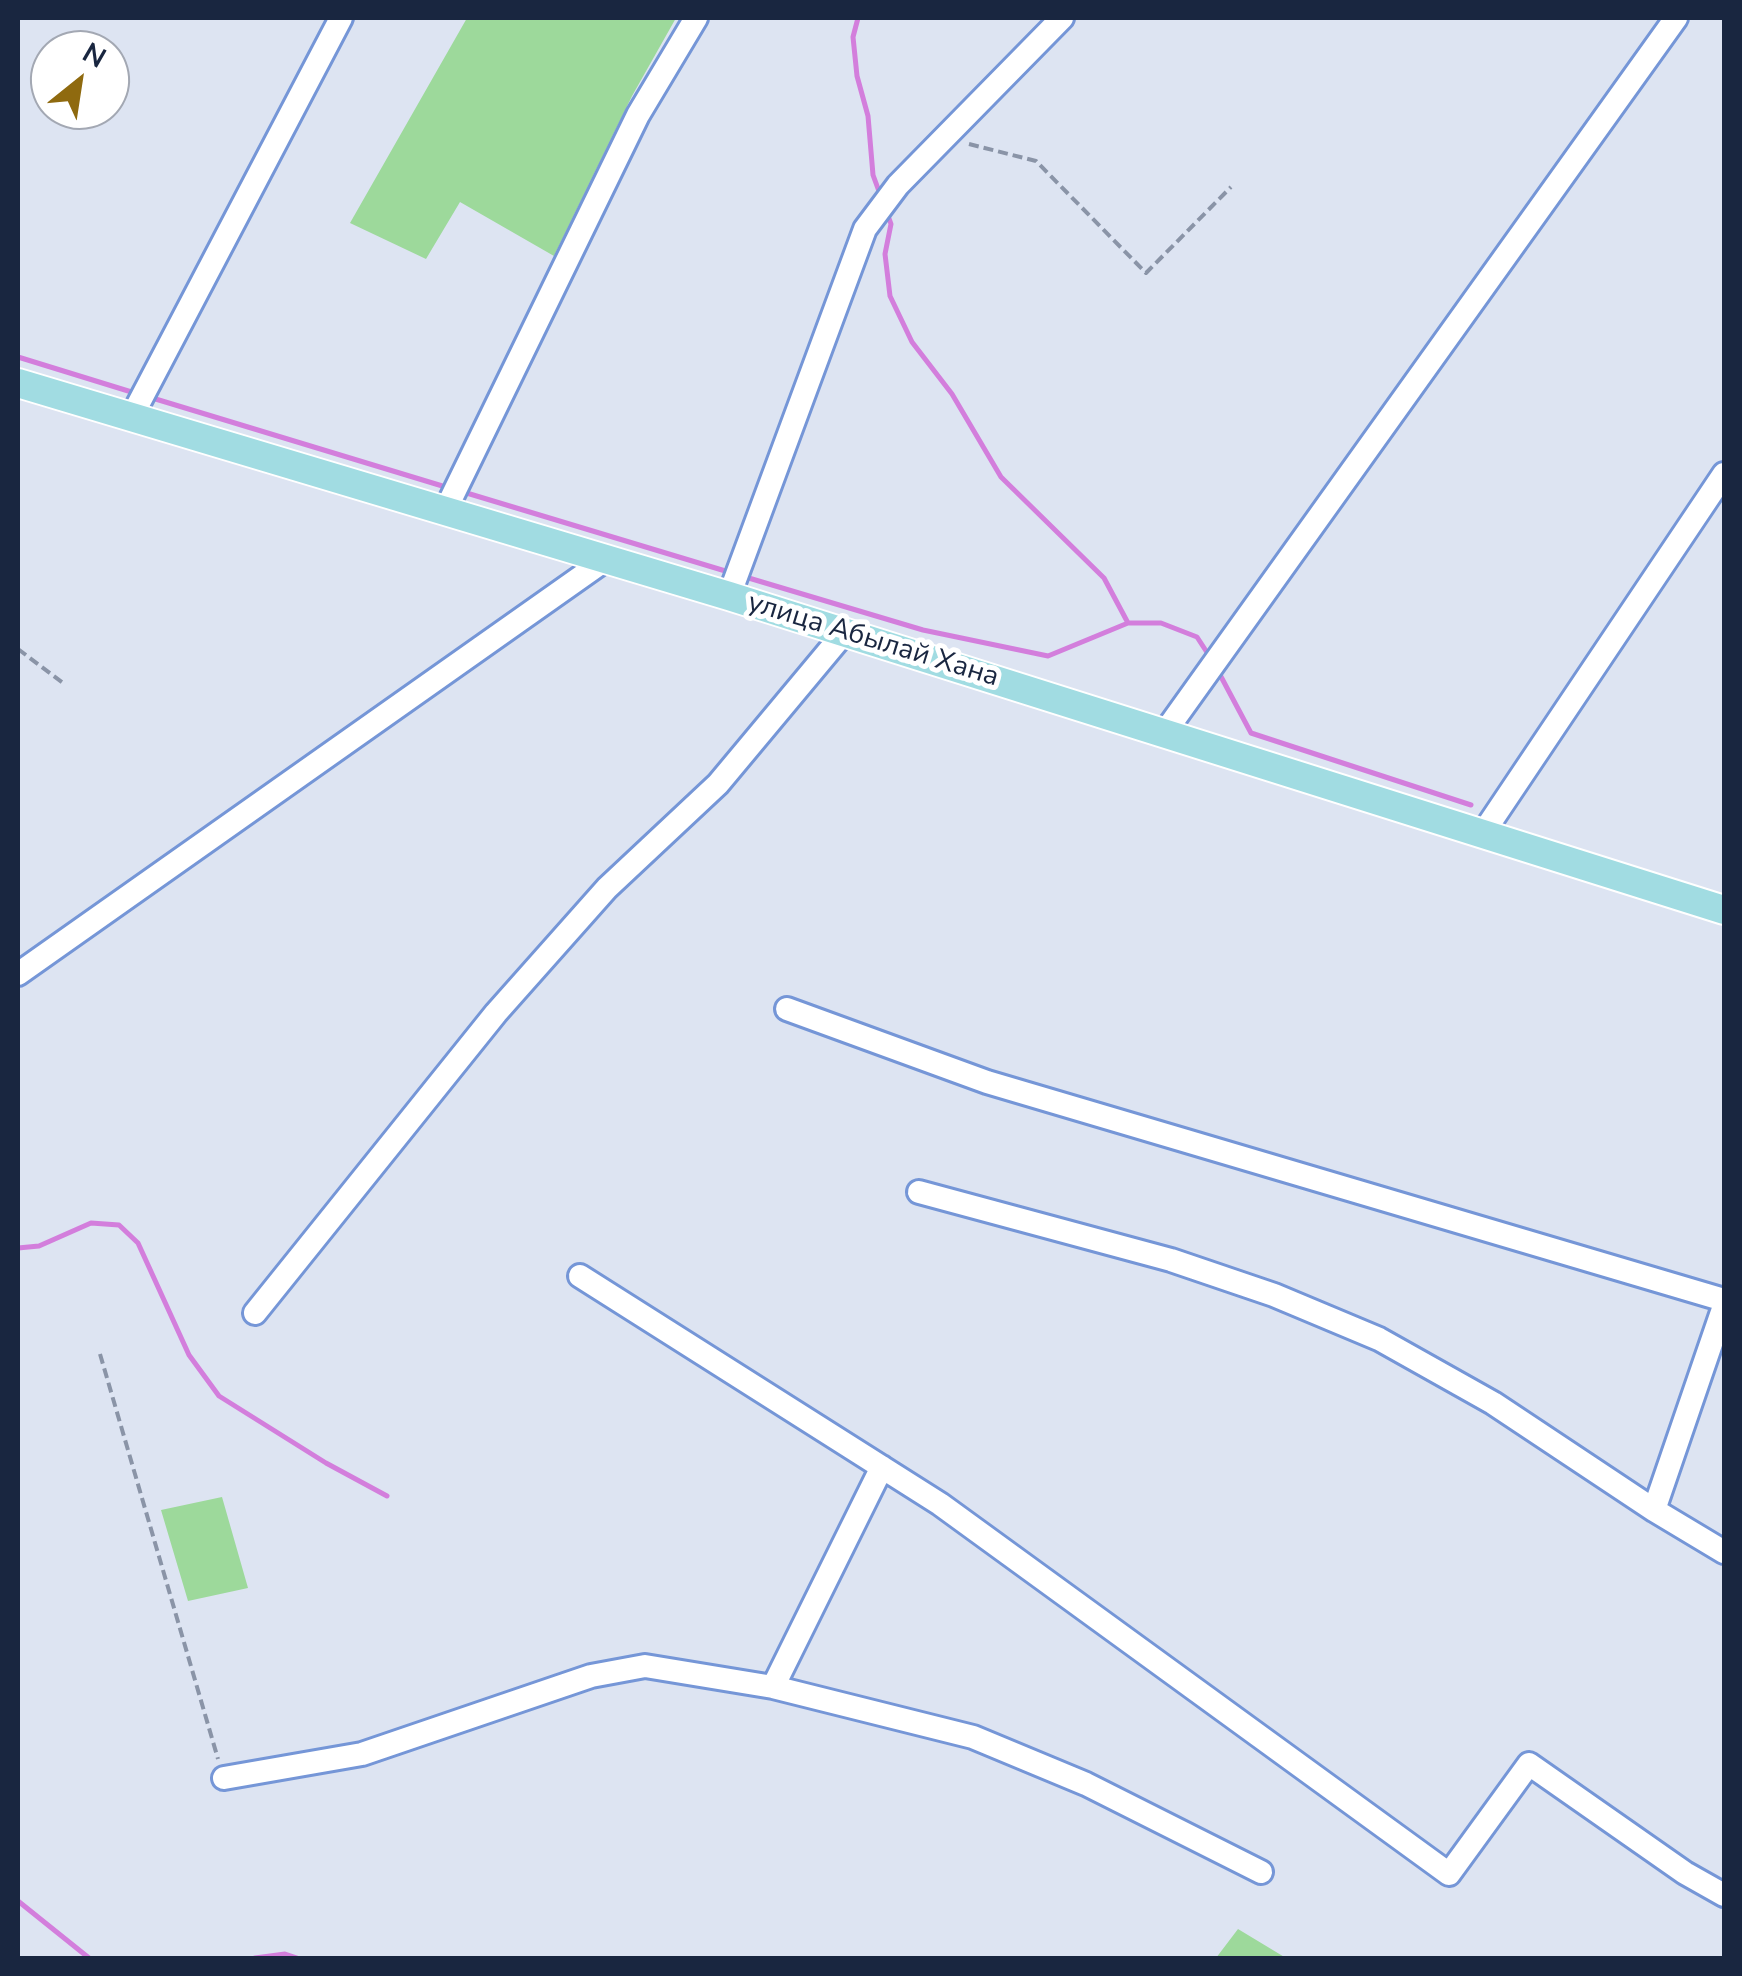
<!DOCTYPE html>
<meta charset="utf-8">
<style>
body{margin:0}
#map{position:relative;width:1742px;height:1976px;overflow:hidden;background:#dde4f2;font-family:"Nunito Sans",sans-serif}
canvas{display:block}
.frame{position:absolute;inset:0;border:20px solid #192640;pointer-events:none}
.north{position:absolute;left:30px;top:30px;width:100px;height:100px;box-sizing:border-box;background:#fff;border:2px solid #a3a8b3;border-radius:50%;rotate:30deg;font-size:28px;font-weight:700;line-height:40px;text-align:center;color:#192640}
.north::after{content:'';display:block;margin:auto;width:35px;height:45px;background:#8f6a0f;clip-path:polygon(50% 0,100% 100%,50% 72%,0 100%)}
</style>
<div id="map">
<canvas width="1742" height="1976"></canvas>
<div class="frame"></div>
<div class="north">N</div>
</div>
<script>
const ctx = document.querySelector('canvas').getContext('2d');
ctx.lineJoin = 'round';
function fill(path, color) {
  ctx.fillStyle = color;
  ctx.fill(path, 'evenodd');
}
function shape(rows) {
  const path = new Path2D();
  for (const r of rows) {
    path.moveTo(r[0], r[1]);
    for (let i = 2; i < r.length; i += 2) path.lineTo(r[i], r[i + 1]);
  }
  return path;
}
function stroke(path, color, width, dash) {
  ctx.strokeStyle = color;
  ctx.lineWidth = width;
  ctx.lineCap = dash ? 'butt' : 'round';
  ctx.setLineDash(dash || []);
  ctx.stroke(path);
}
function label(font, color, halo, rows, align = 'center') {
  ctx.font = font + ' "Nunito Sans",sans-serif';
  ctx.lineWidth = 10;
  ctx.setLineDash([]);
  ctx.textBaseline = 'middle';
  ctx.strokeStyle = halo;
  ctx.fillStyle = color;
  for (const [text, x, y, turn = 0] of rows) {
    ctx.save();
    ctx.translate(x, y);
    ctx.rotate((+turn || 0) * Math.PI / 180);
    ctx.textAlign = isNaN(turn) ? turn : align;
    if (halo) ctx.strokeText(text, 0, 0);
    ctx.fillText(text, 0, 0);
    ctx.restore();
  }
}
const green = shape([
 [467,18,676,18,632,96,554,256,460,202,426,259,350,223],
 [222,1497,248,1588,188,1601,161,1510],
 [1238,1929,1286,1958,1216,1958]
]);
const stream = shape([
 [858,18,853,37,857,76,868,116,873,175,880,194],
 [887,213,891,224,885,254,890,296,912,342,952,394,1001,477,1104,578,1128,623],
 [18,357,138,394],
 [149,397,449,488],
 [460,491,732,573],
 [742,576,923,630,1048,656,1128,623,1161,623,1197,637,1210,657],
 [1218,671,1251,733,1471,805],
 [18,1248,39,1246,91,1223,119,1225,138,1243,189,1355,219,1396,326,1463,387,1496],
 [18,1901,89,1958],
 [255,1958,285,1954,297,1958]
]);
const path = shape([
 [969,144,1036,161,1146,273,1231,187],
 [18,649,63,683],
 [100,1354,218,1759]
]);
const minor = shape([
 [131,418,341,18],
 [445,511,638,115,696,18],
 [729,596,865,229,898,185,1062,18],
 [1165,732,1676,18],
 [1483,833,1724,474],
 [18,974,605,560],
 [787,1009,987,1082,1724,1300],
 [919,1192,1171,1260,1274,1295,1379,1339,1493,1403,1654,1510,1724,1552],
 [580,1276,940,1504,1449,1874,1529,1764,1685,1873,1724,1895],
 [255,1313,496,1013,607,888,718,784,844,633],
 [1654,1510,1724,1306],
 [773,1687,882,1467],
 [224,1778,362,1754,591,1676,645,1666,773,1687,973,1737,1086,1784,1261,1872]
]);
const major = shape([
 [18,383,729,596,1724,910]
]);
const streetNames = [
 ["улица Абылай Хана",873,641,17]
];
fill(green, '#9dd99b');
stroke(stream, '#d37edc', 5);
stroke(minor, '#7596d7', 28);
stroke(major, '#fff', 32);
stroke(path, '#8a94a7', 4, [10, 5]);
stroke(minor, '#fff', 22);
stroke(major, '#a1dce2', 28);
label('28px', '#192640', '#fff', streetNames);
</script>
